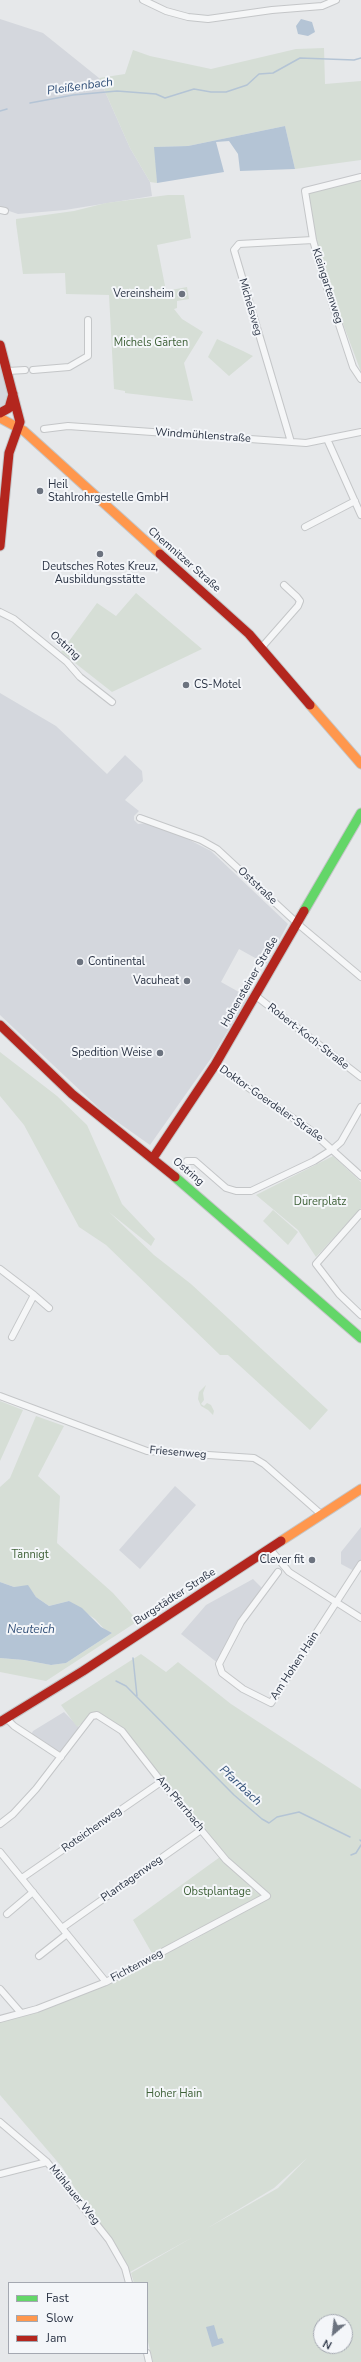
<!DOCTYPE html>
<meta charset="utf-8">
<style>
body{margin:0}
#map{position:relative;width:361px;height:2362px;overflow:hidden;background:#e6e8ea;font-family:"Nunito Sans",sans-serif}
canvas{display:block}
.legend{position:absolute;left:8px;top:2282px;width:140px;height:72px;box-sizing:border-box;background:#f4f6f9;border:1px solid #a4a8b1;margin:0;padding:5px 7px;list-style:none;font-size:12px;color:#2b3445}
.legend li{display:flex;align-items:center;gap:8px;height:20px}
.legend b{width:20px;border:1px solid #a4a8b1}
.north{position:absolute;left:313px;top:2314px;width:40px;height:40px;box-sizing:border-box;background:#f4f6f9;border:1px solid #a4a8b1;border-radius:50%;rotate:208deg;font-size:11px;font-weight:700;line-height:16px;text-align:center;color:#2b3445}
.north::after{content:'';display:block;margin:auto;width:14px;height:18px;background:#6c737f;clip-path:polygon(50% 0,100% 100%,50% 72%,0 100%)}
</style>
<div id="map">
<canvas width="361" height="2362"></canvas>
<ul class="legend">
<li><b style="height:5px;background:#63d668"></b>Fast</li>
<li><b style="height:5px;background:#ff974d"></b>Slow</li>
<li><b style="height:5px;background:#b3261e"></b>Jam</li>
</ul>
<div class="north">N</div>
</div>
<script>
const ctx = document.querySelector('canvas').getContext('2d');
ctx.lineJoin = 'round';
function fill(path, color) {
  ctx.fillStyle = color;
  ctx.fill(path, 'evenodd');
}
function shape(rows) {
  const path = new Path2D();
  for (const r of rows) {
    path.moveTo(r[0], r[1]);
    for (let i = 2; i < r.length; i += 2) path.lineTo(r[i], r[i + 1]);
  }
  return path;
}
function stroke(path, color, width, dash) {
  ctx.strokeStyle = color;
  ctx.lineWidth = width;
  ctx.lineCap = dash ? 'butt' : 'round';
  ctx.setLineDash(dash || []);
  ctx.stroke(path);
}
function label(font, color, halo, rows, align = 'center') {
  ctx.font = font + ' "Nunito Sans",sans-serif';
  ctx.lineWidth = 4;
  ctx.setLineDash([]);
  ctx.textBaseline = 'middle';
  ctx.strokeStyle = halo;
  ctx.fillStyle = color;
  for (const [text, x, y, turn = 0] of rows) {
    ctx.save();
    ctx.translate(x, y);
    ctx.rotate((+turn || 0) * Math.PI / 180);
    ctx.textAlign = isNaN(turn) ? turn : align;
    if (halo) ctx.strokeText(text, 0, 0);
    ctx.fillText(text, 0, 0);
    ctx.restore();
  }
}
const built = shape([
 [0,19,43,33,99,78,130,148,150,182,152,196,65,210,18,214,0,208],
 [0,356,10,399,8,405,0,411],
 [0,693,56,726,107,774,125,755,142,771,143,781,125,800,139,811,134,816,134,820,138,824,147,823,174,832,211,851,288,924,266,964,239,949,221,982,248,997,212,1057,150,1145,102,1111,0,1015],
 [175,1486,196,1505,140,1569,119,1550],
 [361,1527,361,1564,356,1572,341,1564,341,1552],
 [253,1579,264,1590,239,1626,219,1664,181,1634,206,1605],
 [64,1712,81,1729,61,1757,30,1737,33,1731]
]);
const green = shape([
 [324,48,325,84,361,81,361,160,295,169,285,126,188,146,155,147,157,183,150,182,130,148,99,78,125,74,133,50,150,56,211,69,296,49],
 [361,179,361,372,323,270,307,197,311,192],
 [168,195,184,195,191,238,157,245,166,291,187,287,189,299,177,301,177,308,174,309,182,319,203,332,184,363,193,401,125,393,125,391,114,389,109,295,66,294,65,273,23,274,16,223,16,219,74,211,106,203],
 [217,339,243,351,253,356,229,376,208,357],
 [136,593,202,649,112,692,61,652,97,603,116,616],
 [0,1052,57,1096,87,1125,122,1204,155,1239,151,1246,109,1212,154,1255,191,1284,328,1410,310,1430,228,1355,220,1355,106,1245,79,1227,24,1125,0,1096],
 [333,1156,361,1182,361,1208,316,1257,298,1230,256,1195],
 [273,1210,298,1232,288,1245,263,1221],
 [206,1385,203,1393,204,1400,201,1404,204,1406,207,1403,211,1405,214,1411,213,1415,208,1410,201,1406,198,1399,199,1392],
 [0,1401,23,1410,0,1461],
 [36,1416,64,1426,38,1476,60,1496,57,1543,113,1593,138,1621,46,1681,0,1672,0,1658,24,1660,51,1665,66,1663,112,1633,106,1631,95,1619,69,1601,49,1606,36,1597,28,1586,14,1587,0,1582,0,1487,10,1478],
 [141,1654,166,1672,178,1662,231,1704,361,1789,361,2362,153,2362,147,2338,147,2283,134,2283,131,2273,193,2237,130,2272,98,2226,62,2167,0,2095,0,2020,68,1998,192,1941,267,1896,226,1860,122,1731,105,1718,92,1716,77,1727,61,1705],
 [307,2158,278,2188,206,2229,274,2188],
 [321,2322,345,2322,345,2346,321,2346],
 [220,1857,256,1892,264,1896,153,1955,133,1920]
]);
const water = shape([
 [301,19,312,22,315,32,308,36,298,34,296,26],
 [285,126,295,169,240,171,238,154,229,141,216,142,224,172,157,183,154,147,188,146],
 [0,1582,14,1587,28,1585,36,1597,49,1606,69,1601,82,1608,101,1627,112,1633,66,1663,51,1665,24,1660,0,1658],
 [214,2325,218,2339,222,2338,224,2343,212,2347,206,2327]
]);
const stream = shape([
 [30,103,73,95,117,91,156,94,165,98,194,89,211,92,226,92,247,85,259,74,273,73,300,58,354,60,361,58],
 [0,111,7,109],
 [133,1658,137,1696],
 [116,1681,126,1686,234,1795,262,1819,269,1823,277,1817,299,1812,350,1837],
 [360,1840,361,1841],
 [351,1855,356,1853,361,1845]
]);
const street = shape([
 [143,0,166,11,188,17,208,19,272,10,322,6,336,0],
 [361,177,305,191,313,240,322,273,353,367,361,379],
 [0,210,5,211],
 [33,370,69,367,88,356,88,320],
 [8,371,25,370],
 [44,429,68,426,306,443,361,432],
 [327,439,361,515],
 [291,442,234,250,239,244,313,240],
 [305,527,355,501],
 [0,612,14,619,40,640,67,662,80,677,112,702],
 [262,647,298,606,300,601,297,597,284,585],
 [140,818,201,840,217,849,298,924,361,977],
 [256,996,361,1077],
 [215,1065,309,1129,361,1176],
 [187,1161,195,1161,226,1188,236,1191,251,1191,314,1161,333,1149,341,1142,361,1107],
 [361,1213,316,1264,339,1294,361,1315],
 [0,1269,34,1295,12,1337],
 [34,1295,49,1308],
 [0,1396,147,1451,254,1458,264,1464,322,1515],
 [270,1549,289,1572,361,1618],
 [278,1572,241,1622,219,1664,222,1673,243,1689,271,1703,361,1564],
 [6,1718,14,1726,61,1757],
 [0,1824,13,1814,36,1789,92,1716,97,1715,122,1731,167,1789,226,1860,267,1896,106,1982,37,2009,0,2019],
 [0,1852,106,1982],
 [22,1878,161,1782],
 [7,1914,33,1892],
 [62,1928,201,1830],
 [39,1956,67,1934],
 [0,1989,21,2013],
 [0,2122,47,2162,109,2240,125,2268,129,2283],
 [0,2174,47,2162],
 [147,2353,149,2362]
]);
const fast = shape([
 [304,911,361,813],
 [175,1177,361,1338]
]);
const slow = shape([
 [0,418,24,431,160,554],
 [310,705,361,764],
 [281,1541,361,1489]
]);
const jam = shape([
 [0,345,20,422,9,453,0,546],
 [0,413,9,408,13,394],
 [160,554,249,634,310,705],
 [0,1025,72,1094,175,1177],
 [153,1158,215,1065,304,911],
 [0,1722,83,1671,281,1541]
]);
const markers = [
 [182,294,4,"#6c737f"],
 [40,491,4,"#6c737f"],
 [100,554,4,"#6c737f"],
 [186,685,4,"#6c737f"],
 [80,962,4,"#6c737f"],
 [187,981,4,"#6c737f"],
 [160,1053,4,"#6c737f"],
 [312,1560,4,"#6c737f"]
];
const streetNames = [
 ["Kleingartenweg",327,286,72],
 ["Michelsweg",250,307,74],
 ["Windmühlenstraße",203,436,4],
 ["Chemnitzer Straße",184,560,41],
 ["Ostring",65,646,42],
 ["Oststraße",257,886,43],
 ["Hohensteiner Straße",250,982,-60],
 ["Robert-Koch-Straße",308,1037,38],
 ["Doktor-Goerdeler-Straße",271,1104,35],
 ["Ostring",188,1172,40],
 ["Friesenweg",178,1453,5],
 ["Burgstädter Straße",175,1597,-33],
 ["Am Hohen Hain",295,1666,-57],
 ["Am Pfarrbach",180,1804,50],
 ["Roteichenweg",92,1830,-35],
 ["Plantagenweg",132,1879,-35],
 ["Fichtenweg",137,1966,-28],
 ["Mühlauer Weg",74,2195,51]
];
const poiNames = [
 ["Vereinsheim",174,294],
 ["Heil",48,485,"left"],
 ["Stahlrohrgestelle GmbH",48,498,"left"],
 ["Deutsches Rotes Kreuz,",100,567,"center"],
 ["Ausbildungsstätte",100,580,"center"],
 ["CS-Motel",194,685,"left"],
 ["Continental",88,962,"left"],
 ["Vacuheat",179,981],
 ["Spedition Weise",152,1053],
 ["Clever fit",304,1560]
];
const parkNames = [
 ["Michels Gärten",151,343],
 ["Dürerplatz",320,1202],
 ["Tännigt",30,1555],
 ["Obstplantage",217,1892],
 ["Hoher Hain",174,2094]
];
const waterNames = [
 ["Pleißenbach",80,87,-8],
 ["Neuteich",31,1630],
 ["Pfarrbach",240,1786,43]
];
fill(built, '#d4d7dd');
fill(green, '#d6ded6');
fill(water, '#b4c4d5');
stroke(stream, '#b4c4d5', 1.5);
stroke(street, '#c4c6c8', 8);
stroke(fast, '#c4c6c8', 11);
stroke(slow, '#c4c6c8', 11);
stroke(jam, '#c4c6c8', 11);
stroke(street, '#f5f6f7', 6);
stroke(fast, '#63d668', 9);
stroke(slow, '#ff974d', 9);
stroke(jam, '#b3261e', 9);
for (const [x, y, r, color] of markers) {
  const dot = new Path2D();
  dot.arc(x, y, r, 0, 2 * Math.PI);
  ctx.fillStyle = color;
  ctx.fill(dot);
  stroke(dot, '#f4f6f9', 1.5);
}
label('11px', '#2b3445', '#f4f6f9', streetNames);
label('11px', '#2b3445', '#f4f6f9', poiNames, 'right');
label('11px', '#3f6138', '#f4f6f9', parkNames);
label('italic 12px', '#34527a', '#f4f6f9', waterNames);
</script>
